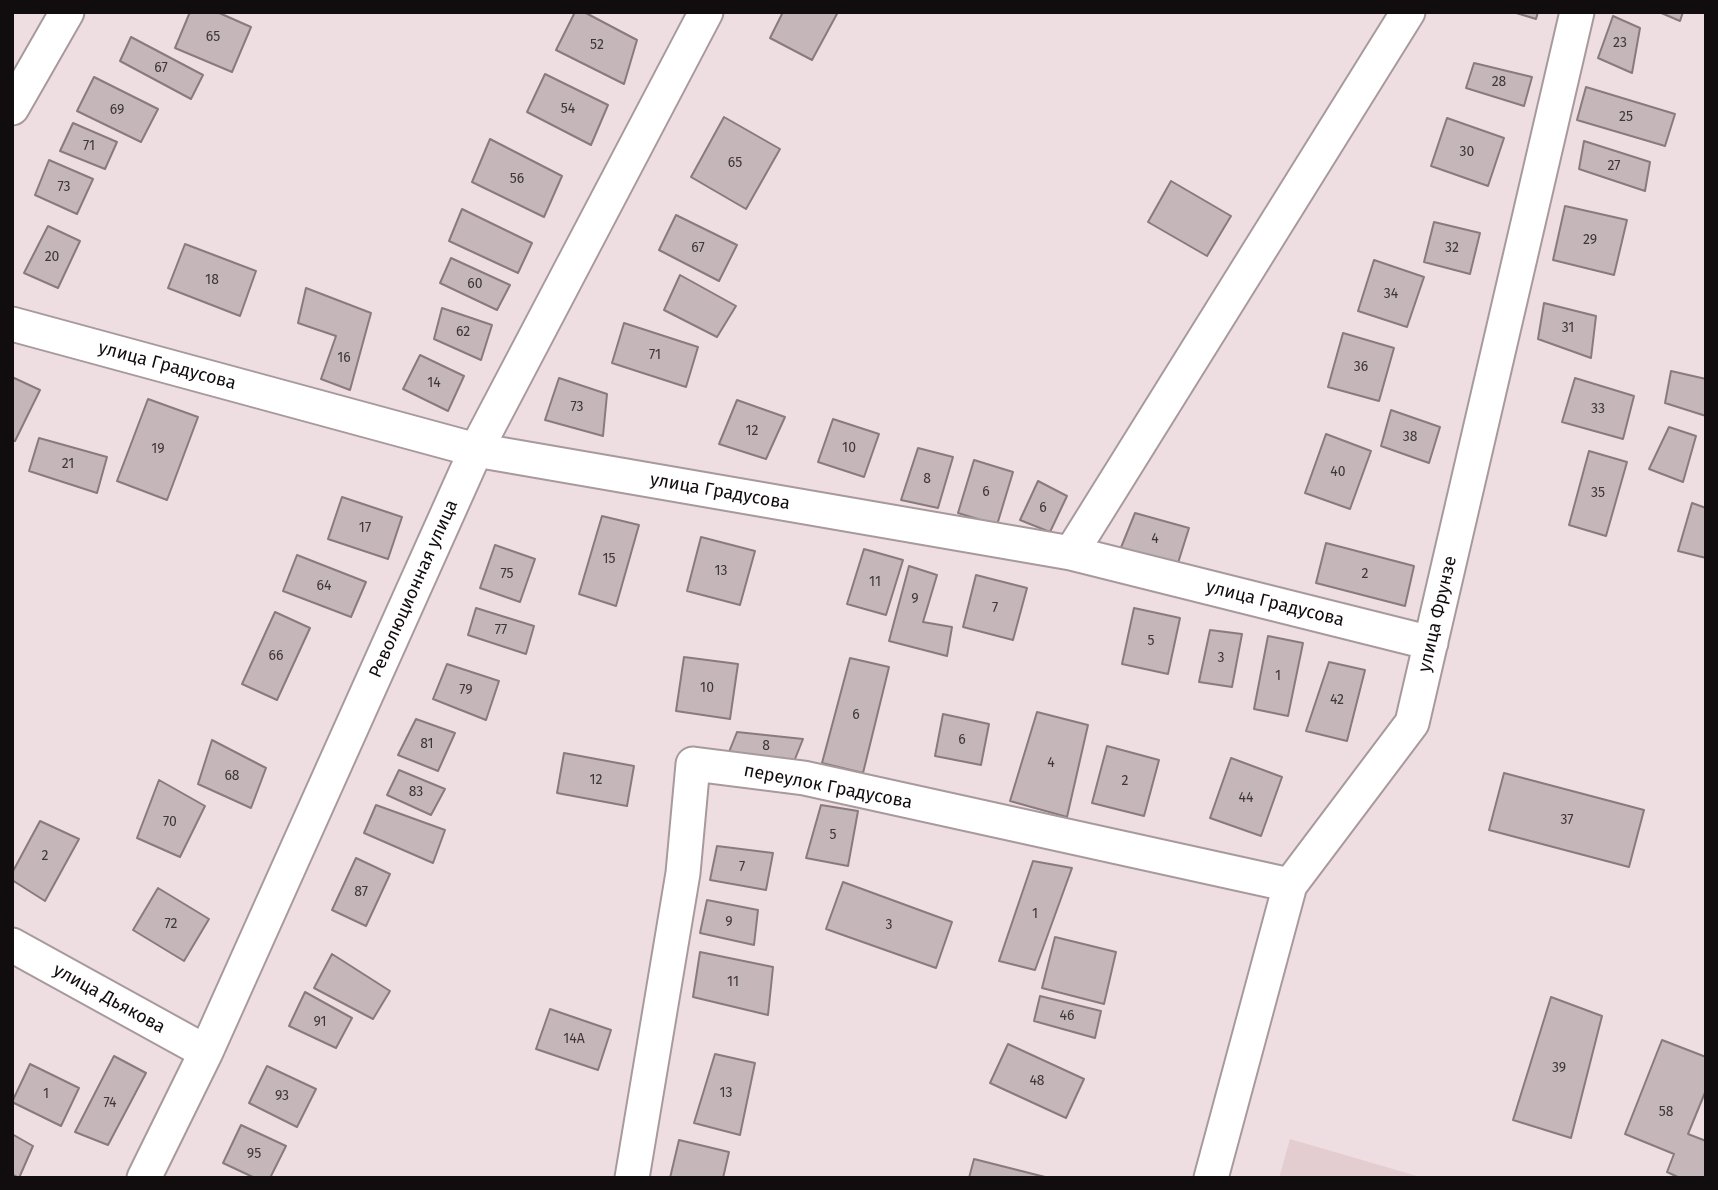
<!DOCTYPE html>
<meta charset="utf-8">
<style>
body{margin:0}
#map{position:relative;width:1718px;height:1190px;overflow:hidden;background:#eedee1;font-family:"Fira Sans",sans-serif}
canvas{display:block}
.frame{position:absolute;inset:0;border:14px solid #110c0d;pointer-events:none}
</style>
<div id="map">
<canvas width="1718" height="1190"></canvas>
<div class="frame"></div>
</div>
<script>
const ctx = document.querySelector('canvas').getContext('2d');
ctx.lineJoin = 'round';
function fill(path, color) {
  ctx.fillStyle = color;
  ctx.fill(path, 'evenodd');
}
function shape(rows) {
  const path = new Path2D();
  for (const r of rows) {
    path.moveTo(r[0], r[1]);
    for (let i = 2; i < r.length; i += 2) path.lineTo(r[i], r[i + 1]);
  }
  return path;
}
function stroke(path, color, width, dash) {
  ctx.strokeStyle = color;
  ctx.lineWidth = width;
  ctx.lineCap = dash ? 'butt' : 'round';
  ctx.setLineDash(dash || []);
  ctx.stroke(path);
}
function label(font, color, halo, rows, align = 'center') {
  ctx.font = font + ' "Fira Sans",sans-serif';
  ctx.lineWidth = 5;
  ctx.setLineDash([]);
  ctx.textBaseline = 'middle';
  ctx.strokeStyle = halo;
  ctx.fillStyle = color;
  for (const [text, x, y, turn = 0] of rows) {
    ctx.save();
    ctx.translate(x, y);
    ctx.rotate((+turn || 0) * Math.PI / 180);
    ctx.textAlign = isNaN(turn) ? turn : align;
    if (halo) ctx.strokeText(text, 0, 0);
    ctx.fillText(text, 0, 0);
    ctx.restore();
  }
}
const built = shape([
 [1290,1139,1424,1178,1279,1178]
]);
const building = shape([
 [190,12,217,12,251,27,232,72,175,48,190,12],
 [575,12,584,12,637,40,624,84,556,50,575,12],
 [783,12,838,12,812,60,770,38,783,12],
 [1513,12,1538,12,1536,19,1513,12],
 [1659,12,1683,12,1680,21,1659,12],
 [1613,16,1640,28,1632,73,1598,58,1613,16],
 [131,37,203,75,191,99,120,61,131,37],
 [1474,63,1532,77,1524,106,1466,88,1474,63],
 [545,74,608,105,591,145,527,112,545,74],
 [94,77,158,109,141,142,77,111,94,77],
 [1586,87,1675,114,1665,146,1577,120,1586,87],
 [724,117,780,149,746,209,691,177,724,117],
 [1447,118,1504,138,1488,186,1431,166,1447,118],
 [73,123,117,142,105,169,60,151,73,123],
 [490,139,562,176,544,217,472,182,490,139],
 [1584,141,1650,162,1645,191,1579,169,1584,141],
 [49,160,93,179,77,214,35,195,49,160],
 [1171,181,1231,216,1207,256,1148,222,1171,181],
 [1565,206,1627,220,1614,275,1553,260,1565,206],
 [462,209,532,243,518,273,449,241,462,209],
 [676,215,737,245,719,281,659,250,676,215],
 [1434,222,1480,233,1470,274,1424,262,1434,222],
 [48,226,80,241,58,288,24,273,48,226],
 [185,244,256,271,240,316,168,288,185,244],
 [451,258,510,285,497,310,440,283,451,258],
 [1374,260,1424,277,1407,327,1358,311,1374,260],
 [680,275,736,306,717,337,664,310,680,275],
 [306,288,371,313,350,390,321,379,336,336,298,323,306,288],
 [1544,303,1596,316,1591,358,1538,339,1544,303],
 [442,308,492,325,481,360,434,339,442,308],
 [624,323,698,347,686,387,612,363,624,323],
 [1343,333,1394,348,1379,401,1328,387,1343,333],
 [420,355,464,376,448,411,403,389,420,355],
 [1671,371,1706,379,1706,416,1665,403,1671,371],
 [12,377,40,390,15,441,12,440,12,377],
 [559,378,607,394,603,436,545,420,559,378],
 [1575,378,1634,396,1623,439,1562,422,1575,378],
 [148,399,198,417,167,500,117,481,148,399],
 [737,400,785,417,766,459,719,444,737,400],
 [1391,410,1440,427,1429,463,1381,446,1391,410],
 [833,419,879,434,864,477,818,462,833,419],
 [1669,427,1696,436,1683,482,1649,469,1669,427],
 [1326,434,1371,451,1350,509,1305,493,1326,434],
 [39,438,107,457,97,493,29,471,39,438],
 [918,448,953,457,938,508,901,500,918,448],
 [1589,451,1627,462,1606,536,1569,525,1589,451],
 [974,460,1013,472,997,525,958,513,974,460],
 [1038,481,1067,496,1050,532,1020,520,1038,481],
 [342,497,402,517,388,559,328,539,342,497],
 [1692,503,1706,508,1706,558,1678,551,1692,503],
 [1135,513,1189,528,1178,563,1120,550,1135,513],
 [602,516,639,525,616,606,579,594,602,516],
 [701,537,755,551,740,605,687,591,701,537],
 [1326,543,1414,566,1405,606,1316,583,1326,543],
 [495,545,535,559,520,602,480,588,495,545],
 [864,549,903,560,886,615,847,604,864,549],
 [297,555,366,582,351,617,283,591,297,555],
 [909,566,937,575,923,622,952,627,947,656,889,641,909,566],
 [976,575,1027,588,1013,640,963,627,976,575],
 [476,608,534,626,526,654,468,635,476,608],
 [1134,608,1180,618,1168,674,1122,664,1134,608],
 [275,612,310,628,277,700,242,684,275,612],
 [1210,630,1242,634,1232,687,1199,682,1210,630],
 [1268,636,1303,643,1288,716,1254,709,1268,636],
 [684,657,738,664,730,719,676,711,684,657],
 [850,658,889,667,863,773,822,763,850,658],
 [1329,662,1365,670,1347,741,1306,731,1329,662],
 [447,664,499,681,486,720,433,699,447,664],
 [1037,712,1088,725,1067,817,1010,801,1037,712],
 [943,714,989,724,981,765,935,756,943,714],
 [416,719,455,733,438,771,398,755,416,719],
 [737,732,803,739,793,764,729,752,737,732],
 [212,740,266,768,251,808,198,784,212,740],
 [1107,746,1159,760,1144,816,1092,803,1107,746],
 [564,753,634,766,627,806,557,793,564,753],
 [1231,758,1282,777,1261,836,1210,818,1231,758],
 [399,770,445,789,431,815,387,795,399,770],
 [1504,773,1644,810,1629,867,1489,830,1504,773],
 [159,780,205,806,180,857,137,838,159,780],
 [376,805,445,830,433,863,364,833,376,805],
 [821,805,858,811,848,866,806,858,821,805],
 [40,821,79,839,45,901,12,880,12,873,40,821],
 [717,846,773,853,766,890,710,880,717,846],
 [356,858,390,874,366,926,332,910,356,858],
 [1033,861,1072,868,1035,970,999,961,1033,861],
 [843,882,952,922,936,968,826,929,843,882],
 [158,888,209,919,184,961,133,930,158,888],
 [707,900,758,910,754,945,700,933,707,900],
 [1055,937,1116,952,1104,1004,1042,988,1055,937],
 [700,952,773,967,768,1015,693,997,700,952],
 [332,954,390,991,373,1019,314,988,332,954],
 [305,992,352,1018,336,1048,289,1026,305,992],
 [1040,996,1101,1011,1095,1038,1034,1021,1040,996],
 [1551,997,1602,1016,1571,1138,1513,1120,1551,997],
 [550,1009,611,1030,598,1070,536,1049,550,1009],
 [1662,1040,1706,1057,1706,1090,1688,1134,1706,1141,1706,1178,1680,1178,1667,1172,1674,1154,1625,1134,1662,1040],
 [1008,1044,1084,1079,1066,1118,990,1083,1008,1044],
 [715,1054,755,1063,740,1135,694,1123,715,1054],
 [114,1056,146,1073,108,1145,75,1132,114,1056],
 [30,1064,79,1088,61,1126,12,1102,30,1064],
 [267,1066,316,1089,297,1127,249,1103,267,1066],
 [241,1125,286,1146,270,1178,255,1178,223,1163,241,1125],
 [12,1134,33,1146,19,1178,12,1174,12,1134],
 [679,1140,729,1152,723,1178,670,1178,679,1140],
 [974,1159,1049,1178,969,1178,974,1159]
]);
const minor = shape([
 [12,108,67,12],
 [12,324,476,450,1071,553,1431,643],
 [1071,553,1408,12],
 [12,945,206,1052],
 [144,1178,206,1052,476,450,706,12],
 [632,1178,683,873,693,764,804,778,1290,885],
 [1211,1178,1290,885,1412,723,1577,12]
]);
const numberNames = [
 ["65",213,37],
 ["23",1620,43],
 ["52",597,45],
 ["67",161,68],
 ["28",1499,82],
 ["54",568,109],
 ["69",117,110],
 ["25",1626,117],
 ["71",89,146],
 ["30",1467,152],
 ["65",735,163],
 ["27",1614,166],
 ["56",517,179],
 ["73",64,187],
 ["29",1590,240],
 ["67",698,248],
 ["32",1452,248],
 ["20",52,257],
 ["18",212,280],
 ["60",475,284],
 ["34",1391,294],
 ["31",1568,328],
 ["62",463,332],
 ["71",655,355],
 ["16",344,358],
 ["36",1361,367],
 ["14",434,383],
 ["73",577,407],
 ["33",1598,409],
 ["12",752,431],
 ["38",1410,437],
 ["10",849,448],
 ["19",158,449],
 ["21",68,464],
 ["40",1338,472],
 ["8",927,479],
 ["6",986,492],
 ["35",1598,493],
 ["6",1043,508],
 ["17",365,528],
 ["4",1155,539],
 ["15",609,559],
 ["13",721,571],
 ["75",507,574],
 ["2",1365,574],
 ["11",875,582],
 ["64",324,586],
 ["9",915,599],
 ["7",995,608],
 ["77",501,630],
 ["5",1151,641],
 ["66",276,656],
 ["3",1221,658],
 ["1",1278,676],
 ["10",707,688],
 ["79",466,690],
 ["42",1337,700],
 ["6",856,715],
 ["6",962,740],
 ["81",427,744],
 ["8",766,746],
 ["4",1051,763],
 ["68",232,776],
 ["12",596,780],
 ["2",1125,781],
 ["83",416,792],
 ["44",1246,798],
 ["37",1567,820],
 ["70",170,822],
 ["5",833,835],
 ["2",45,856],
 ["7",742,867],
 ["87",361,892],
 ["1",1035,914],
 ["9",729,922],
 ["72",171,924],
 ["3",889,925],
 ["11",733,982],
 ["46",1067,1016],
 ["91",320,1022],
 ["14А",574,1039],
 ["39",1559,1068],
 ["48",1037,1081],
 ["13",726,1093],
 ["1",46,1094],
 ["93",282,1096],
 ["74",110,1103],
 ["58",1666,1112],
 ["95",254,1154]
];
const streetNames = [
 ["улица Градусова",167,366,15],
 ["улица Градусова",720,492,10],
 ["Революционная улица",414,589,-66],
 ["улица Градусова",1275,604,14],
 ["улица Фрунзе",1438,614,-77],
 ["переулок Градусова",828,787,11],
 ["улица Дьякова",109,999,29]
];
fill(built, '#e4cdd1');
fill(building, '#c5b7b9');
stroke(building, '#887a7d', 2);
stroke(minor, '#a89a9c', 37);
stroke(minor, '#fff', 33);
label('14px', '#3e3738', null, numberNames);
label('18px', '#110c0d', '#fff', streetNames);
</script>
